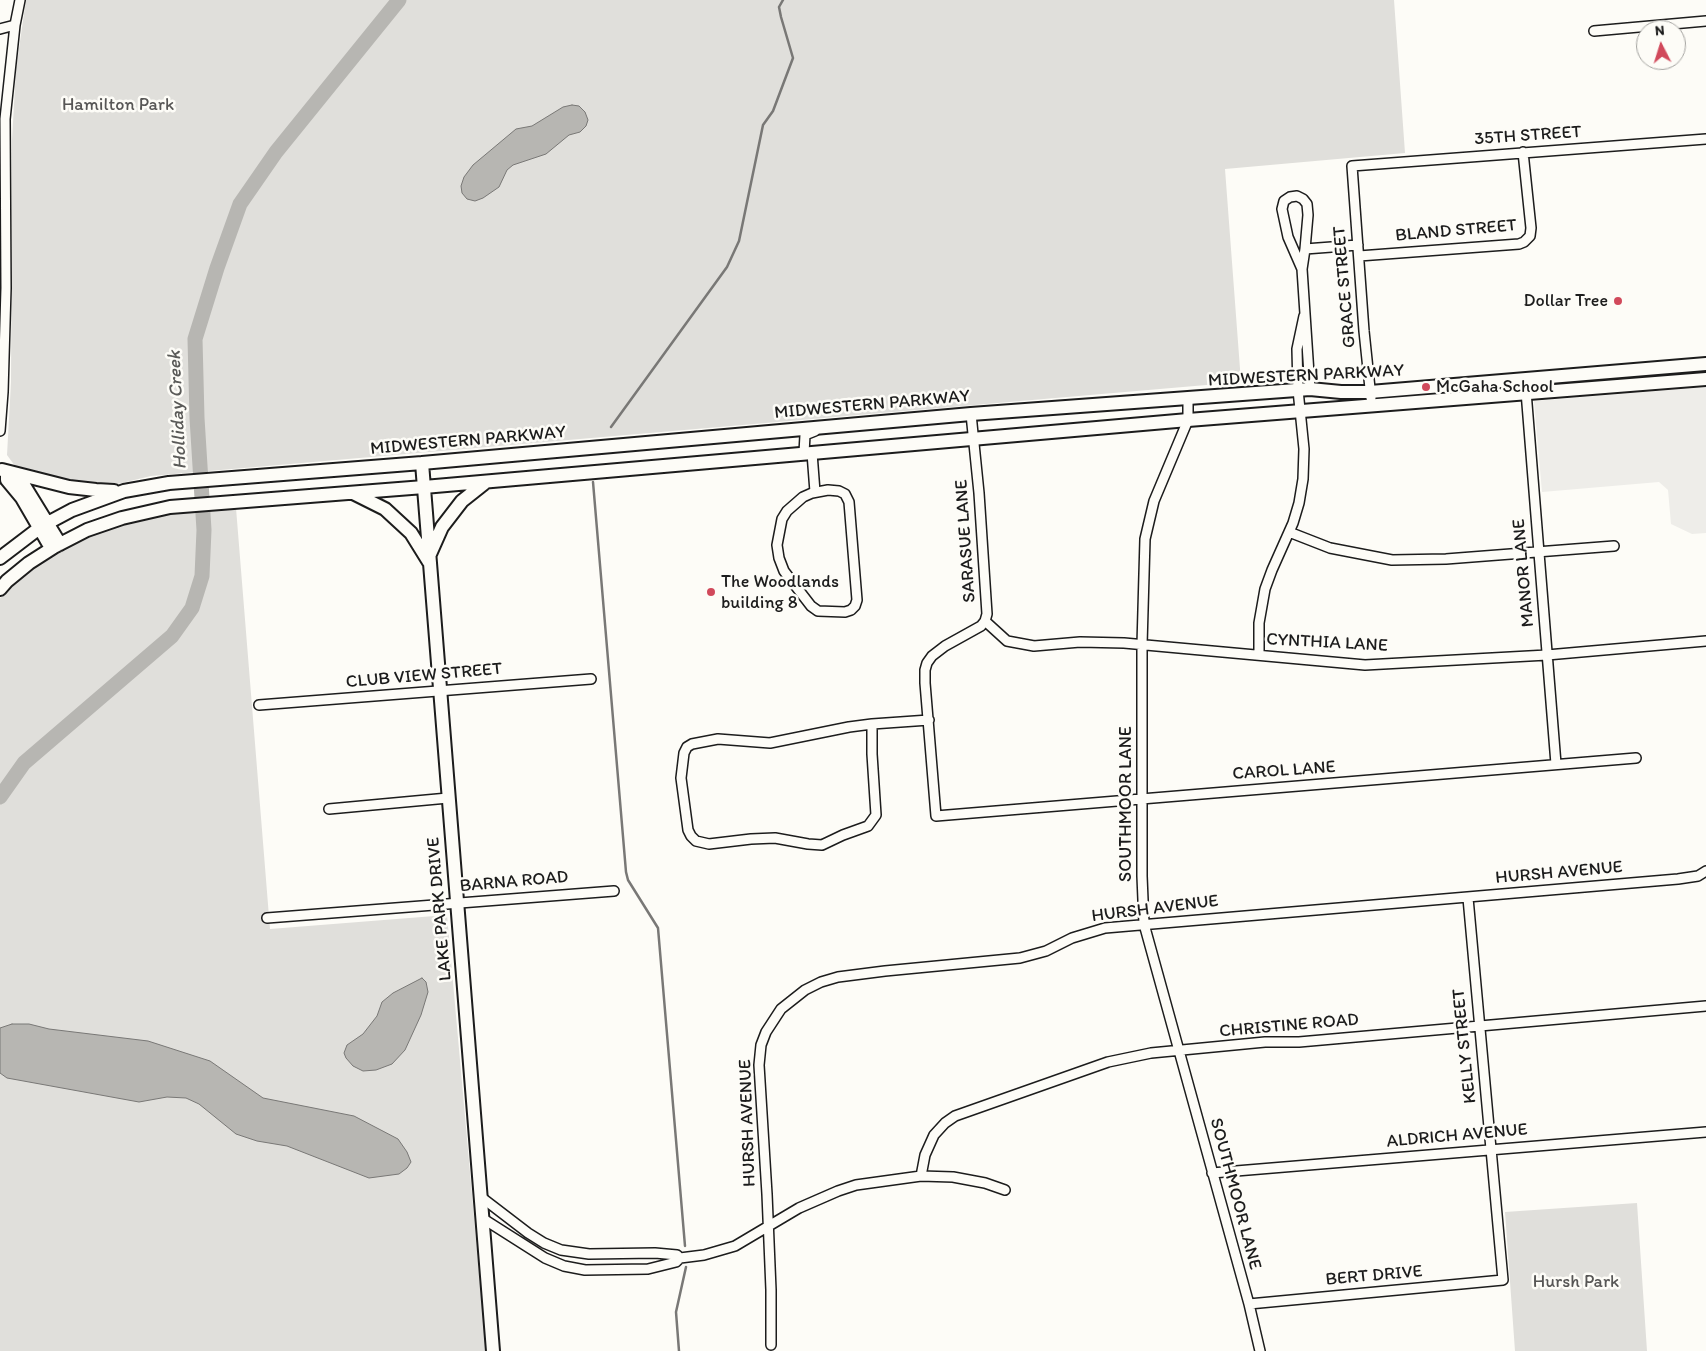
<!DOCTYPE html>
<style>
body{margin:0}
#map{position:relative;width:1706px;height:1351px;overflow:hidden;background:#fdfcf7;font-family:Itim,sans-serif}
canvas{display:block}
.north{position:absolute;left:1636px;top:20px;width:50px;height:50px;box-sizing:border-box;background:#fdfcf7;border:1px solid #a3a29f;border-radius:50%;rotate:355deg;font-size:14px;font-weight:700;line-height:20px;text-align:center;color:#1c1c1c}
.north::after{content:'';display:block;margin:auto;width:18px;height:22px;background:#d1495b;clip-path:polygon(50% 0,100% 100%,50% 72%,0 100%)}
</style>
<div id="map">
<canvas width="1706" height="1351"></canvas>
<div class="north">N</div>
</div>
<script>
const ctx = document.querySelector('canvas').getContext('2d');
ctx.lineJoin = 'round';
function fill(path, color) {
  ctx.fillStyle = color;
  ctx.fill(path, 'evenodd');
}
function shape(rows) {
  const path = new Path2D();
  for (const r of rows) {
    path.moveTo(r[0], r[1]);
    for (let i = 2; i < r.length; i += 2) path.lineTo(r[i], r[i + 1]);
  }
  return path;
}
function stroke(path, color, width, dash) {
  ctx.strokeStyle = color;
  ctx.lineWidth = width;
  ctx.lineCap = dash ? 'butt' : 'round';
  ctx.setLineDash(dash || []);
  ctx.stroke(path);
}
function label(font, color, halo, rows, align = 'center') {
  ctx.font = font + ' Itim,sans-serif';
  ctx.lineWidth = 5;
  ctx.setLineDash([]);
  ctx.textBaseline = 'middle';
  ctx.strokeStyle = halo;
  ctx.fillStyle = color;
  for (const [text, x, y, turn = 0] of rows) {
    ctx.save();
    ctx.translate(x, y);
    ctx.rotate((+turn || 0) * Math.PI / 180);
    ctx.textAlign = isNaN(turn) ? turn : align;
    if (halo) ctx.strokeText(text, 0, 0);
    ctx.fillText(text, 0, 0);
    ctx.restore();
  }
}
const built = shape([
 [1706,387,1706,533,1692,534,1671,524,1668,490,1659,482,1542,492,1534,401]
]);
const green = shape([
 [26,0,1394,0,1405,153,1225,169,1241,382,151,476,105,487,44,476,15,466,7,455,11,382,12,140,16,69],
 [236,508,270,929,447,915,486,1351,0,1351,0,598,28,571,61,549,92,533,124,521,159,514],
 [1637,1203,1647,1351,1515,1351,1505,1212]
]);
const water = shape([
 [572,105,579,106,585,112,588,120,586,126,580,132,569,135,546,154,513,165,507,170,499,187,483,198,475,201,467,199,462,193,461,186,464,177,473,165,516,129,532,126,563,107,572,105],
 [422,978,426,982,428,992,421,1015,405,1050,392,1064,376,1070,363,1071,353,1066,346,1058,344,1053,347,1045,363,1034,377,1016,382,1002,393,993,422,978],
 [12,1024,29,1024,49,1029,148,1041,210,1061,263,1098,354,1116,398,1139,407,1152,411,1162,407,1168,399,1174,369,1178,287,1146,257,1141,236,1134,199,1104,186,1098,167,1097,139,1102,7,1078,0,1073,0,1028,12,1024]
]);
const stream = shape([
 [611,427,727,267,739,241,763,125,773,111,793,58,781,17,779,7,783,0],
 [593,482,626,872,628,880,658,928,685,1246],
 [679,1351,676,1312,686,1267]
]);
const river = shape([
 [0,797,24,763,172,636,192,608,202,576,204,530,197,418,195,339,217,268,240,204,276,152,399,0]
]);
const street = shape([
 [0,29,15,25],
 [1594,31,1706,21],
 [1305,249,1358,245],
 [1359,256,1519,244,1524,242,1530,236,1531,228,1523,152],
 [1302,269,1288,237,1282,209,1284,201,1290,197,1297,196,1303,199,1307,204,1308,215,1305,249,1302,269,1310,389],
 [1525,379,1556,764],
 [1371,398,1364,331,1352,166,1706,139],
 [1188,399,1188,420,1154,501,1145,539,1142,645,1142,876,1144,924,1249,1304,1260,1351],
 [971,414,979,493,987,614,985,621,981,626,945,646,932,656,927,663,925,670,925,683,936,816,1636,758],
 [0,431,3,392,6,288,5,119,15,25,20,0],
 [804,453,805,435,815,431],
 [812,453,815,492],
 [828,490,839,491,845,494,849,502,857,600,855,606,851,610,845,612,818,611,811,606,784,571,779,558,777,545,782,519,787,511,803,497,812,493,828,490],
 [1289,532,1330,548,1392,560,1446,559,1614,546],
 [985,621,1007,641,1034,646,1080,642,1124,643,1365,665,1547,655,1706,641],
 [1259,655,1259,623,1265,589,1272,570,1293,523,1299,503,1303,479,1304,449,1298,390,1297,349,1304,316],
 [259,705,591,679],
 [872,724,872,754,876,815,868,826,843,835,822,845,808,844,775,838,751,839,709,844,696,841,691,836,688,830,681,778,684,753,687,747,692,744,718,739,770,743,849,727,872,724],
 [872,724,929,720],
 [329,809,448,798],
 [267,918,614,891],
 [1212,1173,1706,1132],
 [921,1176,925,1155,934,1135,945,1123,955,1116,1108,1062,1151,1053,1265,1042,1299,1042,1706,1006],
 [481,1197,528,1233,544,1243,561,1250,589,1254,655,1253,677,1255,680,1258,704,1255,735,1246,799,1208,838,1191,856,1185,921,1176,953,1177,985,1183,1005,1190],
 [482,1218,545,1258,564,1266,585,1270,648,1269,676,1262,680,1258],
 [1249,1304,1503,1280,1468,898],
 [771,1345,771,1290,767,1194,759,1065,761,1045,766,1032,781,1009,805,990,821,982,838,977,885,971,1020,958,1046,951,1072,938,1105,928,1678,879,1698,876,1706,871]
]);
const secondary = shape([
 [422,463,493,1351],
 [2,470,69,487,96,490,114,491],
 [7,474,7,480,22,498,51,548],
 [9,475,14,477,25,487,60,544],
 [353,493,385,509,411,533,429,562],
 [430,554,442,527,462,501,486,482],
 [0,558,42,526,72,510,124,491,169,483,422,463,971,414,1310,389,1341,392,1370,392,1706,364],
 [0,589,7,581,29,563,54,547,87,530,122,518,170,507,424,487,1188,420,1706,379]
]);
const markers = [
 [1618,301,5,"#d1495b"],
 [1426,387,5,"#d1495b"],
 [711,592,5,"#d1495b"]
];
const parkNames = [
 ["Hamilton Park",118,105],
 ["Hursh Park",1576,1282]
];
const streetNames = [
 ["35TH STREET",1528,136,-4],
 ["BLAND STREET",1456,231,-5],
 ["GRACE STREET",1345,287,-95],
 ["MIDWESTERN PARKWAY",1306,376,-3],
 ["MIDWESTERN PARKWAY",872,405,-5],
 ["MIDWESTERN PARKWAY",468,441,-5],
 ["SARASUE LANE",966,541,-94],
 ["MANOR LANE",1524,573,-95],
 ["CYNTHIA LANE",1327,643,3],
 ["CLUB VIEW STREET",424,676,-5],
 ["CAROL LANE",1284,771,-4],
 ["SOUTHMOOR LANE",1126,804,-90],
 ["HURSH AVENUE",1559,873,-5],
 ["BARNA ROAD",514,882,-5],
 ["LAKE PARK DRIVE",440,909,-95],
 ["HURSH AVENUE",1155,909,-7],
 ["CHRISTINE ROAD",1289,1026,-5],
 ["KELLY STREET",1465,1046,-96],
 ["HURSH AVENUE",748,1123,-92],
 ["ALDRICH AVENUE",1457,1136,-5],
 ["SOUTHMOOR LANE",1235,1194,75],
 ["BERT DRIVE",1374,1276,-5]
];
const poiNames = [
 ["Dollar Tree",1608,301,"right"],
 ["McGaha School",1436,387],
 ["The Woodlands",721,582],
 ["building 8",721,603]
];
const waterNames = [
 ["Holliday Creek",178,410,-93]
];
fill(built, '#eeede9');
fill(green, '#e0dfdb');
fill(water, '#b7b6b2');
stroke(water, '#797876', 1);
stroke(stream, '#797876', 2.5);
stroke(river, '#b7b6b2', 15);
stroke(street, '#1c1c1c', 12);
stroke(secondary, '#1c1c1c', 16);
stroke(street, '#fdfcf7', 9);
stroke(secondary, '#fdfcf7', 12);
for (const [x, y, r, color] of markers) {
  const dot = new Path2D();
  dot.arc(x, y, r, 0, 2 * Math.PI);
  ctx.fillStyle = color;
  ctx.fill(dot);
  stroke(dot, '#fdfcf7', 2);
}
label('18px', '#575655', '#fdfcf7', parkNames);
label('18px', '#1c1c1c', '#fdfcf7', streetNames);
label('18px', '#1c1c1c', '#fdfcf7', poiNames, 'left');
label('italic 19px', '#5a5a58', '#fdfcf7', waterNames);
</script>
